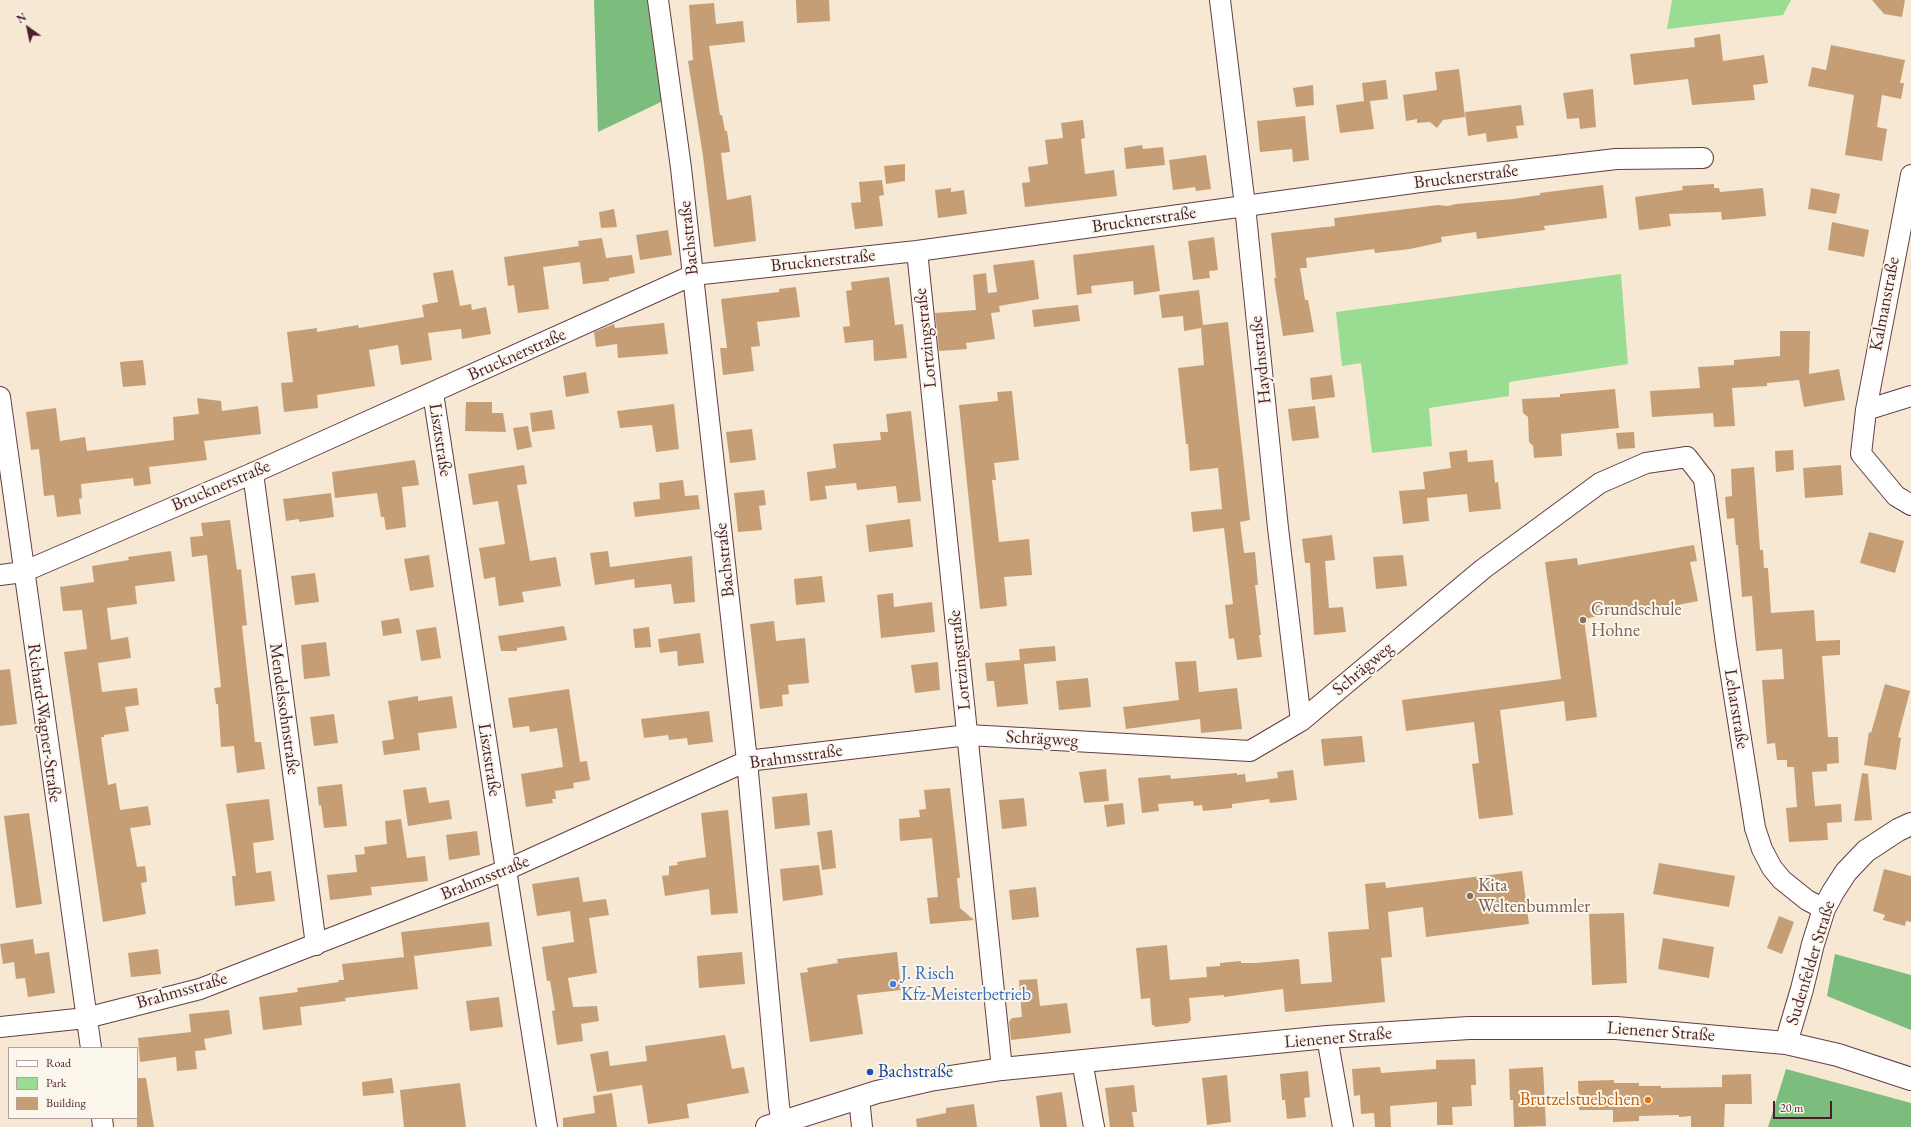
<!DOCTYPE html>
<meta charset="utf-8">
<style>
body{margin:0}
#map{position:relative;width:1911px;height:1127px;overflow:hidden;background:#f6e8d2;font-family:"EB Garamond",serif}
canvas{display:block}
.legend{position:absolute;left:8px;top:1047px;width:130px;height:72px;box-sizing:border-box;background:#fbf7ec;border:1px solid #b4a19f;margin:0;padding:5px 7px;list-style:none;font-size:12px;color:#4a1f2b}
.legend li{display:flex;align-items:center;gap:8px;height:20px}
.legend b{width:20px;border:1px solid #b4a19f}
.north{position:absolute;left:8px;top:8px;width:40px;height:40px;-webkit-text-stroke:3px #fbf7ec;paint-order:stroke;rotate:327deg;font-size:11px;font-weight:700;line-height:16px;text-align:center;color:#4a1f2b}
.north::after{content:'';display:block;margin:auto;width:14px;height:18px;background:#4a1f2b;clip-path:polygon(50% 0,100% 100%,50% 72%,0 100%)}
.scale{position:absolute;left:1773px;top:1101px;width:59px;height:18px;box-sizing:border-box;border:2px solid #4a1f2b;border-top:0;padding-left:5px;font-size:12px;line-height:14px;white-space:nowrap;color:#4a1f2b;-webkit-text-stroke:3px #fbf7ec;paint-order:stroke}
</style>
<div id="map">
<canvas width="1911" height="1127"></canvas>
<ul class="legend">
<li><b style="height:5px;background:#fff"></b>Road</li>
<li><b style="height:11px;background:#9bdc93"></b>Park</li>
<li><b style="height:11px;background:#c69e75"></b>Building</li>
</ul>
<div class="north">N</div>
<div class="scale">20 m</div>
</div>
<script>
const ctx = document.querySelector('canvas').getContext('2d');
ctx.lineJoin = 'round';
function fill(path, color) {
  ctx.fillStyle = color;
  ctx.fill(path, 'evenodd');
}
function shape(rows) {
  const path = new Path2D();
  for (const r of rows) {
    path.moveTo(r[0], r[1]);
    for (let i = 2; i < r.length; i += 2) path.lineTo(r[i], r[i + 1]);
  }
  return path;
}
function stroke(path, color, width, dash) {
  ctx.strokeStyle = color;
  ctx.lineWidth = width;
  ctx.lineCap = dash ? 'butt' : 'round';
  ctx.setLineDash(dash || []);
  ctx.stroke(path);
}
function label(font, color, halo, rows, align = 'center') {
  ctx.font = font + ' "EB Garamond",serif';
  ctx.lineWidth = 4;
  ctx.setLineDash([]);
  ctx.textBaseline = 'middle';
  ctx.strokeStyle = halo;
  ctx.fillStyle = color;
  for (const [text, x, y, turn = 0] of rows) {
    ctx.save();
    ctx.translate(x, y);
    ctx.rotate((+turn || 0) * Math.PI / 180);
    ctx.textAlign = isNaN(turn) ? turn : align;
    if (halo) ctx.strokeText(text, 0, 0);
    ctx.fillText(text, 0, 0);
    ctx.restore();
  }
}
const green = shape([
 [1672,0,1791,0,1783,15,1667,29],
 [1621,274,1628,364,1509,382,1509,396,1429,408,1432,446,1372,453,1361,363,1342,366,1336,312]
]);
const forest = shape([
 [594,0,647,0,663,101,598,132],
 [1835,954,1911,975,1911,1030,1827,996],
 [1786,1069,1911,1103,1911,1127,1768,1127]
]);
const building = shape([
 [796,0,829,0,830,21,797,23],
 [1872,0,1905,0,1902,17,1884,14],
 [714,3,716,24,743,21,745,42,709,46,720,115,722,115,725,131,727,131,730,152,721,153,727,200,751,195,756,241,714,247,703,156,688,61,693,60,689,5],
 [1720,34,1723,61,1764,55,1768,83,1753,85,1755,100,1692,105,1688,79,1634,85,1630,54,1695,47,1694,38],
 [1831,45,1905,60,1900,83,1904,83,1901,99,1882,95,1877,127,1887,129,1882,161,1845,155,1854,95,1808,86,1812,67,1826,70],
 [1459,69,1465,117,1443,120,1437,128,1430,122,1417,123,1417,119,1406,121,1403,95,1437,90,1435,72],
 [1386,80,1388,99,1370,101,1374,129,1340,133,1336,105,1364,101,1362,83],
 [1313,85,1314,105,1296,107,1293,88],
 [1593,89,1596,127,1580,129,1579,118,1567,119,1563,93],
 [1521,105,1524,125,1516,126,1518,138,1487,142,1486,133,1468,136,1465,112],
 [1305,116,1309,160,1293,162,1292,149,1260,152,1257,121],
 [1083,120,1085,138,1081,139,1085,174,1114,170,1117,196,1025,207,1022,183,1030,182,1028,167,1048,164,1045,140,1063,138,1061,123],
 [1142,145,1143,149,1163,147,1165,165,1126,169,1124,148],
 [1206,155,1211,189,1196,191,1195,187,1173,190,1169,160],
 [905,164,905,181,886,184,884,166],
 [882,180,884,195,879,196,883,226,855,229,851,203,861,202,859,182],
 [1714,184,1714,188,1719,188,1720,192,1763,188,1766,216,1722,220,1721,212,1669,214,1671,226,1639,230,1635,197,1683,190,1682,186],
 [1603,185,1607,218,1544,226,1545,230,1477,239,1476,232,1441,237,1442,242,1410,249,1375,253,1374,249,1306,258,1307,268,1300,268,1305,300,1308,300,1314,332,1283,336,1274,278,1276,278,1271,233,1335,226,1334,218,1438,205,1448,206,1456,204,1513,199,1540,195,1540,193],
 [951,188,951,192,964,190,967,214,938,218,935,190],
 [1811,188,1840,194,1836,214,1808,209],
 [614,209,617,227,601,228,599,212],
 [1832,222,1869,230,1864,257,1828,250],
 [668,230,672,255,640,260,636,235],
 [1214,237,1218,270,1209,271,1210,278,1193,280,1188,241],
 [602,238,606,258,632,255,635,273,609,278,609,281,583,284,580,262,543,267,549,309,518,313,514,285,508,286,504,257,579,246,578,241],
 [1154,245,1160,291,1134,295,1133,281,1091,286,1092,293,1077,295,1073,255],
 [1034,260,1039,299,999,306,1000,312,991,313,995,339,966,343,967,349,939,351,935,313,976,310,973,275,986,273,988,293,997,292,993,265],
 [453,270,460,306,471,304,472,310,486,307,491,334,462,339,461,329,428,333,432,360,401,365,398,345,369,350,375,386,317,395,318,408,284,412,281,383,293,382,287,332,317,328,317,332,358,325,359,328,424,317,422,305,438,302,433,273],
 [889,277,895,325,903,324,907,358,874,361,873,340,845,343,843,327,850,326,846,291,852,290,851,282],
 [796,287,800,317,757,322,760,346,751,347,754,371,723,375,720,348,727,348,721,299,779,292,779,289],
 [1199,290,1203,325,1228,322,1250,520,1240,522,1244,553,1255,552,1258,585,1255,585,1261,635,1259,635,1262,657,1237,660,1234,638,1229,639,1225,605,1233,604,1224,528,1193,532,1191,512,1222,509,1218,468,1190,471,1188,444,1186,444,1178,368,1204,365,1201,328,1184,331,1183,316,1162,318,1159,295],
 [1078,305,1080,321,1034,327,1032,310],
 [664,323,668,354,618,358,617,344,596,347,594,332,614,324,615,328],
 [1780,331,1810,331,1809,374,1839,369,1845,400,1804,407,1799,380,1767,383,1767,386,1732,388,1735,426,1714,427,1713,413,1652,417,1650,391,1700,388,1698,367,1734,365,1734,360,1780,356],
 [143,360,146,385,123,387,120,362],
 [586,372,589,393,566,397,563,376],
 [1332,375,1335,397,1312,400,1310,378],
 [1615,389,1619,428,1561,434,1562,456,1534,458,1533,446,1529,442,1528,417,1523,413,1522,399,1560,397,1560,394],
 [1012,391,1019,460,994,463,996,480,992,480,999,542,1029,539,1032,575,1004,577,1007,606,980,609,959,405,998,401,997,392],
 [197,398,221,401,222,411,258,406,261,434,204,441,207,460,149,467,151,484,134,486,133,478,81,484,82,498,79,499,81,514,57,517,54,495,44,496,39,449,31,450,26,412,56,408,60,441,85,437,87,451,174,440,173,417,199,414],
 [466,402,492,402,492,413,503,413,506,432,465,431],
 [674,404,679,449,656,452,652,425,620,428,617,411],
 [1315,406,1319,438,1292,441,1288,409],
 [552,410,555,429,532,432,530,413],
 [911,411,921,501,898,503,896,486,857,490,856,483,825,486,827,499,810,501,807,472,836,468,833,444,881,440,880,432,888,432,886,414],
 [528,426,532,447,517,450,513,428],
 [752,429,756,460,730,463,726,432],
 [1634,432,1635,448,1618,449,1616,433],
 [1467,450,1468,462,1493,460,1495,483,1498,482,1501,509,1469,512,1467,494,1427,498,1429,521,1403,524,1399,491,1425,489,1423,472,1451,468,1449,452],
 [1793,450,1794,470,1776,472,1775,451],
 [415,460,419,485,402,487,406,527,386,530,384,517,381,517,377,493,335,498,332,472],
 [524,465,527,484,517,485,530,561,556,557,561,586,522,592,524,602,499,606,495,577,484,579,479,548,505,544,498,501,473,505,468,474],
 [1841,465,1843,495,1805,498,1803,468],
 [1754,467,1760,550,1763,550,1764,568,1768,568,1771,613,1814,610,1816,641,1840,640,1840,655,1822,656,1828,737,1838,737,1839,763,1827,764,1827,771,1812,772,1815,806,1841,804,1842,822,1827,823,1828,840,1789,842,1786,808,1797,807,1794,767,1787,767,1787,760,1777,760,1775,743,1767,744,1762,680,1784,679,1782,649,1756,651,1752,596,1742,597,1738,545,1736,545,1734,518,1727,519,1725,497,1732,496,1731,469],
 [683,480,685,496,698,495,700,509,635,517,633,502,660,499,659,483],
 [764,490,766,505,759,506,762,530,738,532,734,493],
 [331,493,334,517,299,522,299,519,286,521,283,499],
 [910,519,913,547,869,552,866,525],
 [230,520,237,570,241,569,247,625,242,626,255,742,261,742,265,769,237,773,234,746,221,747,218,704,216,704,214,688,221,687,207,555,192,557,190,537,203,536,201,523],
 [1869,532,1904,541,1895,573,1860,563],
 [1332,535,1335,560,1325,561,1329,608,1343,607,1346,632,1314,635,1310,563,1305,563,1302,539],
 [1694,545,1697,561,1690,562,1698,601,1622,616,1622,611,1584,619,1597,717,1566,721,1564,701,1500,710,1513,815,1479,819,1472,764,1479,763,1474,722,1406,731,1402,700,1561,679,1545,562,1577,558,1578,565],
 [171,551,175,581,135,586,137,604,107,608,111,640,128,637,131,658,98,663,102,692,137,688,139,705,125,707,129,731,104,735,104,737,101,737,108,785,116,783,120,810,148,806,151,825,130,828,137,867,145,866,147,882,141,883,146,914,103,922,64,652,87,649,82,610,63,611,60,587,94,582,92,566,129,560,128,557],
 [608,551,610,567,692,556,695,602,674,604,671,584,635,588,634,579,595,585,590,553],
 [429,555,434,587,410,591,404,559],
 [1403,555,1407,586,1376,589,1373,557],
 [315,573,319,602,295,605,291,576],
 [822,576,825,602,796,605,794,579],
 [893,593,894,607,932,602,935,632,881,638,877,595],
 [399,618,402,633,383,636,381,621],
 [774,621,776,641,805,638,809,683,788,685,789,694,782,695,783,706,760,709,750,624],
 [564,626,567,640,517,648,517,651,501,651,498,636],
 [436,627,441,658,421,661,416,630],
 [649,627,651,647,635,648,633,629],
 [700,633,704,663,678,666,677,651,660,653,658,639],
 [326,642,330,676,304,679,301,645],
 [1055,646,1056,661,1024,664,1028,704,997,707,994,681,987,681,985,663,1020,660,1019,649],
 [1196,661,1199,692,1237,688,1242,729,1201,733,1200,719,1126,729,1123,707,1179,700,1175,662],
 [938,662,940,690,915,693,911,665],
 [10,669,17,724,0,726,0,670],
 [1088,678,1091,707,1059,710,1056,681],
 [1885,684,1910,691,1898,737,1901,738,1896,770,1864,765,1869,732,1871,733],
 [569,689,580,762,587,761,590,780,573,783,574,788,555,791,556,799,552,799,553,803,526,807,521,774,563,767,557,728,530,732,529,726,513,728,508,698],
 [418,696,418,701,452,696,457,728,418,733,420,750,384,755,382,741,394,739,388,701],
 [709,711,713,742,688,745,687,738,669,740,668,735,644,738,641,719],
 [334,714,338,743,314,746,310,717],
 [1362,736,1365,762,1324,766,1321,739],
 [1106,769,1109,801,1084,803,1079,772],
 [1293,770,1297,800,1270,803,1269,799,1232,804,1232,808,1203,811,1202,805,1194,806,1193,801,1158,804,1159,811,1142,813,1138,778,1170,775,1171,779,1237,773,1237,775,1245,774,1246,782,1278,778,1277,772],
 [1862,773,1868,774,1872,820,1854,821],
 [342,784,347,826,324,828,321,805,319,806,317,787],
 [426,787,429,803,449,800,452,819,408,826,403,790],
 [950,788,960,878,957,878,960,908,974,920,930,924,927,898,938,897,932,838,900,841,899,819,920,817,919,810,926,809,924,790],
 [807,793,810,825,775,829,772,797],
 [1024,798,1027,826,1002,829,999,800],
 [269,799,274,840,253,843,256,873,271,871,275,901,235,906,232,876,236,876,226,804],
 [1123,803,1125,824,1107,827,1104,805],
 [728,810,738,913,711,915,709,889,665,896,662,876,669,875,669,866,678,865,677,862,706,857,701,813],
 [29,813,42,904,16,908,4,816],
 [401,819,407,858,425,856,428,881,371,887,372,895,330,900,327,875,357,872,355,855,365,854,364,847,387,844,385,821],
 [832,830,836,868,822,870,817,832],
 [477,831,480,855,449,860,446,835],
 [1659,863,1735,876,1729,907,1653,894],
 [819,865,823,895,783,901,780,869],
 [1884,869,1911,876,1911,922,1906,921,1905,926,1883,920,1885,915,1873,911],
 [1522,871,1529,924,1426,937,1423,907,1388,912,1392,957,1381,958,1385,1002,1285,1012,1283,989,1224,997,1224,995,1189,998,1191,1021,1189,1021,1189,1023,1155,1027,1154,1025,1152,1025,1150,998,1141,999,1136,948,1167,945,1170,980,1207,977,1206,967,1220,966,1220,963,1241,961,1241,963,1256,963,1299,959,1301,984,1332,982,1328,932,1369,929,1365,884,1385,882,1386,888],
 [579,877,583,902,606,899,609,915,589,918,597,973,568,978,573,1007,597,1006,599,1021,581,1024,583,1041,557,1045,552,1011,555,1010,550,981,547,981,542,947,574,942,570,911,537,916,532,884],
 [1036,887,1039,917,1012,920,1009,890],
 [1624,913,1627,983,1592,985,1589,914],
 [1779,916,1794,922,1782,954,1767,948],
 [489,922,492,946,414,956,418,989,345,998,346,1001,300,1007,302,1025,263,1030,259,997,298,992,297,988,339,982,338,980,344,980,342,964,404,957,401,932],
 [1663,938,1714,947,1709,978,1658,969],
 [33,939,35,954,49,952,55,993,28,997,25,978,16,979,14,962,3,964,0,944],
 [158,949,161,974,131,977,128,953],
 [742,952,745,984,699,988,697,956],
 [897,952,901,990,857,995,863,1034,810,1042,800,973,808,972,807,968,838,963,837,959],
 [1037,979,1040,1006,1067,1003,1071,1033,1011,1040,1009,1022,1012,1018,1022,1017,1019,980],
 [499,997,503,1027,470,1031,466,1001],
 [229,1010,232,1034,204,1039,206,1050,195,1051,197,1069,177,1071,176,1057,140,1062,138,1038,191,1032,189,1014],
 [725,1035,732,1069,744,1067,749,1093,687,1104,689,1118,648,1124,642,1085,597,1092,590,1054,608,1051,610,1066,647,1061,645,1046],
 [1475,1059,1476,1085,1471,1085,1472,1106,1452,1107,1453,1125,1437,1125,1437,1102,1390,1106,1391,1127,1375,1127,1374,1113,1361,1114,1360,1095,1354,1096,1352,1069,1380,1067,1381,1073,1436,1069,1436,1060],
 [1543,1067,1546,1126,1514,1127,1513,1100,1510,1100,1509,1069],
 [1308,1071,1310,1097,1304,1098,1306,1117,1287,1119,1285,1100,1282,1100,1280,1074],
 [1751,1074,1752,1104,1725,1104,1724,1127,1691,1127,1691,1116,1679,1117,1679,1115,1639,1116,1639,1121,1613,1122,1613,1110,1579,1110,1578,1081,1614,1080,1614,1083,1639,1083,1639,1086,1661,1086,1661,1088,1722,1087,1722,1075],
 [1227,1075,1231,1122,1207,1125,1202,1078],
 [137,1078,146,1078,154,1127,137,1127],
 [392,1078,394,1093,363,1096,362,1082],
 [460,1083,466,1127,404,1127,400,1090],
 [1134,1085,1137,1112,1132,1112,1134,1127,1110,1127,1105,1088],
 [1062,1092,1067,1127,1040,1127,1036,1096],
 [612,1093,617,1127,563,1127,563,1118,595,1113,593,1096],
 [974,1104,977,1127,917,1127,916,1119,946,1113,946,1108]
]);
const minor = shape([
 [658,0,681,168,747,761,779,1106,782,1122],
 [1220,0,1245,206,1278,528,1301,721],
 [1911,175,1866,410,1861,454,1896,496,1911,505],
 [917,251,1002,1069],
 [433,393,506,870,547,1127],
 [0,397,91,1048],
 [1866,410,1911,396],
 [253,473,316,945],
 [0,575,23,572,253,473,693,275,917,251,1420,182,1616,159,1703,158],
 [0,1027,86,1018,200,989,506,870,747,761,968,735,1250,751,1301,721,1483,569,1600,483,1646,463,1687,457,1704,479,1726,644,1755,828,1762,849,1772,868,1782,880,1807,900,1824,909],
 [1327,1037,1343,1127],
 [1082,1061,1094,1127],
 [859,1098,862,1127],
 [102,1118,103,1127]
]);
const tertiary = shape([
 [1786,1043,1802,989,1813,944,1824,909,1833,892,1846,872,1866,851,1898,830,1911,824],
 [767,1127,877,1092,930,1080,1002,1069,1327,1037,1469,1028,1616,1028,1786,1043,1838,1055,1911,1079]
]);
const markers = [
 [1583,620,4,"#8d6e63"],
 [1470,896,4,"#8d6e63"],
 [893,984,4,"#3f7fe0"],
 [870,1072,4,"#1a4fb4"],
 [1648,1100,4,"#e8710a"]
];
const streetNames = [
 ["Brucknerstraße",1466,177,-7],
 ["Brucknerstraße",1144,220,-8],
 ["Bachstraße",689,238,-96],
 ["Brucknerstraße",823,261,-6],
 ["Kalmanstraße",1885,304,-79],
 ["Lortzingstraße",926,338,-96],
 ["Brucknerstraße",517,355,-24],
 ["Haydnstraße",1261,360,-96],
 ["Lisztstraße",440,440,81],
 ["Brucknerstraße",221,486,-23],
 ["Bachstraße",725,560,-96],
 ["Lortzingstraße",960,660,-96],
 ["Schrägweg",1363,669,-40],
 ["Mendelssohnstraße",284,709,82],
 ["Leharstraße",1736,709,81],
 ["Richard-Wagner-Straße",44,723,82],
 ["Schrägweg",1042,739,3],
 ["Brahmsstraße",796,757,-8],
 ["Lisztstraße",489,760,81],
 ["Brahmsstraße",485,878,-22],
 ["Sudenfelder Straße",1811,963,-73],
 ["Brahmsstraße",182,991,-16],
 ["Lienener Straße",1661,1032,4],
 ["Lienener Straße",1338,1038,-5]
];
const educationNames = [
 ["Grundschule",1591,610],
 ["Hohne",1591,631],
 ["Kita",1478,886],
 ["Weltenbummler",1478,907]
];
const shopNames = [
 ["J. Risch",901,974],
 ["Kfz-Meisterbetrieb",901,995]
];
const transitNames = [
 ["Bachstraße",878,1072]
];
const foodNames = [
 ["Brutzelstuebchen",1640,1100]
];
fill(green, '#9bdc93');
fill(forest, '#7cbc7d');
fill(building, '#c69e75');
stroke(minor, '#643d44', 22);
stroke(tertiary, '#643d44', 24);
stroke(minor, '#fff', 20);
stroke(tertiary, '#fff', 22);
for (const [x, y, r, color] of markers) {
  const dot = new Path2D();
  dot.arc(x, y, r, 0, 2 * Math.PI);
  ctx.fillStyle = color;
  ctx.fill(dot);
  stroke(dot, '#fbf7ec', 1.5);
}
label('18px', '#4a1f2b', '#fbf7ec', streetNames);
label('18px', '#785e54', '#fbf7ec', educationNames, 'left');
label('18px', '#366cbe', '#fbf7ec', shopNames, 'left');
label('18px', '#164399', '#fbf7ec', transitNames, 'left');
label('18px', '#c56008', '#fbf7ec', foodNames, 'right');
</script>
